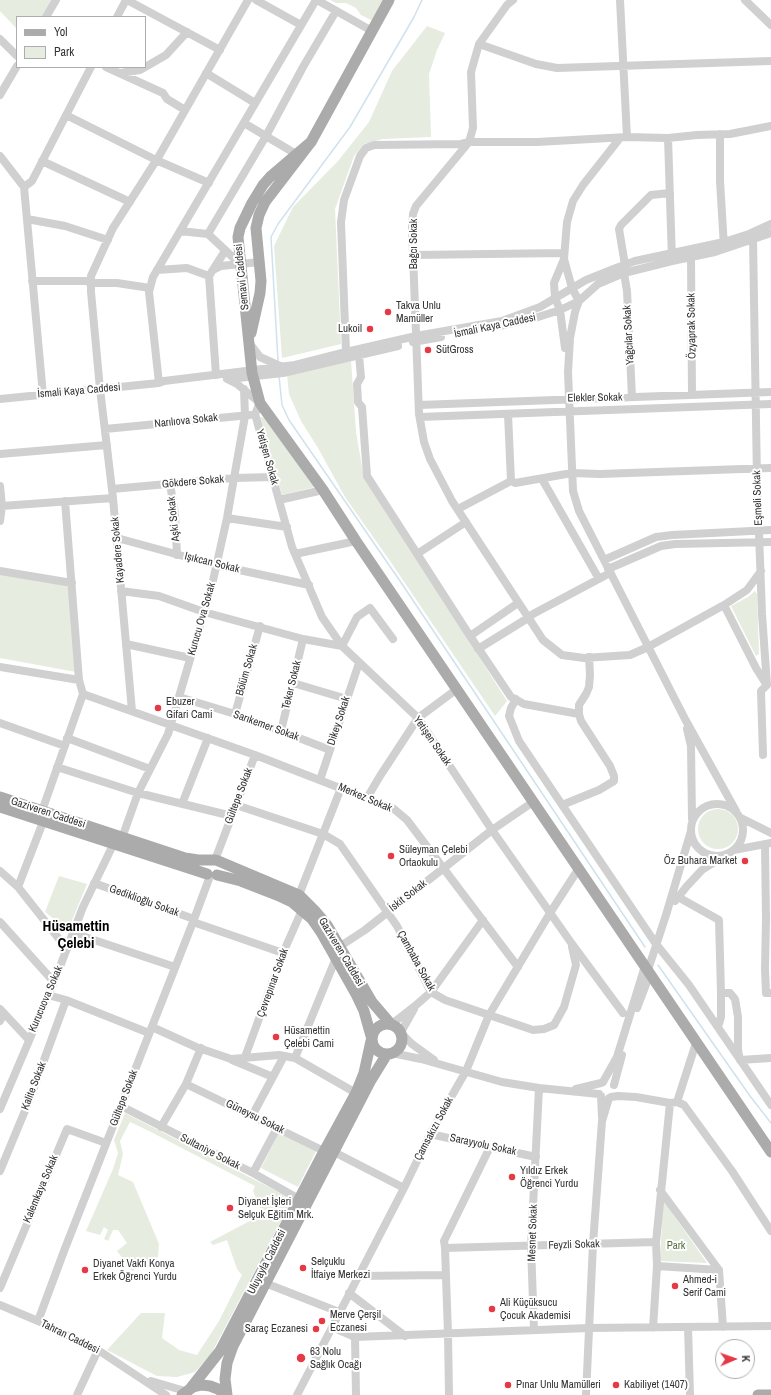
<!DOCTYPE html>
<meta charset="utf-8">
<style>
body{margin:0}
#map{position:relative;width:771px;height:1395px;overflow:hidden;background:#fff;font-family:"Archivo Narrow",sans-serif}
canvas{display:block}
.legend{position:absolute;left:16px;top:16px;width:130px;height:52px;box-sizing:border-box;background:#fff;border:1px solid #adadad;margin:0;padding:5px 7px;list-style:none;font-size:12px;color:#333}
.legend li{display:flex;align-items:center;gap:8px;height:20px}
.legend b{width:20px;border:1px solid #adadad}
.north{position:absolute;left:715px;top:1339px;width:40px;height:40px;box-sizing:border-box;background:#fff;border:1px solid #adadad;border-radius:50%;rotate:88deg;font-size:11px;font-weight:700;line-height:16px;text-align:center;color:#333}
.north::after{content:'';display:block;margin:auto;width:14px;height:18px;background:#e63946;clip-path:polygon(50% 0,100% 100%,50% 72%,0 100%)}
</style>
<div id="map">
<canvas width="771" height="1395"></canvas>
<ul class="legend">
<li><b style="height:5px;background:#ababab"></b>Yol</li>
<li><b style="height:11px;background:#e6ecdf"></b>Park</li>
</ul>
<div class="north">K</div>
</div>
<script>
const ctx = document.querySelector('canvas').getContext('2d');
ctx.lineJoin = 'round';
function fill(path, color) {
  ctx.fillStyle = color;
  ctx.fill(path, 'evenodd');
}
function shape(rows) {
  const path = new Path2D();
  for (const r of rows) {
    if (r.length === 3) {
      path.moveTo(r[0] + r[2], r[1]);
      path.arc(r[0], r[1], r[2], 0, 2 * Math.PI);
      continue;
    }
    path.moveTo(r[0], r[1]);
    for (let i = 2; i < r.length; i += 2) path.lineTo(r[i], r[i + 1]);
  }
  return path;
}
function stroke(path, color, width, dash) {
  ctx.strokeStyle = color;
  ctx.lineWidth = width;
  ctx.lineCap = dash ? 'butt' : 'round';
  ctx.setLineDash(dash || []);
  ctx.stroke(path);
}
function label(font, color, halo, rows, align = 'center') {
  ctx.font = font + ' "Archivo Narrow",sans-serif';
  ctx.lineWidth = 4;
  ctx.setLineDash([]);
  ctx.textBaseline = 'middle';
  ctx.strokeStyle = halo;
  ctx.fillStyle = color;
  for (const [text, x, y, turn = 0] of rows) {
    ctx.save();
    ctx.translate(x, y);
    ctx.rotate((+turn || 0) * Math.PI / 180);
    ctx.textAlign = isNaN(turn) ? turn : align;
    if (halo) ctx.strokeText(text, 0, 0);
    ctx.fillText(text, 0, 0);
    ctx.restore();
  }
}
const green = shape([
 [0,0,52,0,42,17,17,17,17,29,0,11],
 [330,0,384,0,373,21,361,15,356,8,346,3,336,3],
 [427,26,445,33,437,50,429,74,431,137,383,139,364,144,354,156,335,209,341,344,282,358,274,246,293,207,338,161,369,122,392,71],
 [351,360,356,432,363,473,507,701,495,716,388,558,345,497,318,448,301,421,289,394,287,375],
 [261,417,265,418,315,487,282,495,259,418],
 [0,574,69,586,76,672,0,658],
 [755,591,757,594,759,654,756,656,731,606,748,597],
 [718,829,20],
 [59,876,87,884,68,930,45,912],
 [125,1113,292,1199,286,1201,290,1204,210,1356,195,1372,177,1377,157,1376,107,1350,141,1313,165,1313,162,1338,179,1350,197,1355,219,1321,242,1275,237,1269,227,1240,213,1245,210,1242,263,1214,253,1191,255,1186,149,1131,130,1122,120,1141,123,1154,118,1175,133,1182,159,1244,158,1257,132,1271,117,1251,127,1243,118,1230,113,1230,108,1241,104,1239,108,1230,104,1227,100,1235,86,1231,113,1169,118,1153,114,1140],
 [279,1133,316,1151,298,1187,261,1168],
 [663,1200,707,1263,660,1261]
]);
const stream = shape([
 [278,361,271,237,278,224,350,127,414,17,422,0],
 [279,376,282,405,289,420,400,581,645,947],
 [658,965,750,1096,771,1123]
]);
const minor = shape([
 [127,0,220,50],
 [256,0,301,25],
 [317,0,372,31],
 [513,0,507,5,479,44,471,72,473,128,469,142,416,206,413,214,412,227,419,414,424,442,430,459,452,501,543,640,562,655,584,658,630,655,648,647,724,605,747,590,761,571],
 [620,0,627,137],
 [745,0,771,25],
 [46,17,56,0],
 [117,17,126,0],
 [0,39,17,56],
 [479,44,536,64,557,68,771,61],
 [106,67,163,93,167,99,185,110],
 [120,73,140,70,166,55,187,32],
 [206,73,255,103],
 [0,95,17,66],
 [66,115,156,160,209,183],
 [244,123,296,154],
 [720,134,720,181,724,247],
 [668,138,697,135,730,134,771,126],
 [0,156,24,187,43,395],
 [42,161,130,202],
 [24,187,32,181,91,67],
 [27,219,65,226,108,240],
 [180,231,208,234],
 [753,239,757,480,762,614,767,685,761,691,763,755],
 [413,255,564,253],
 [691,257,692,395],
 [564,259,572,288,579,301,575,312,570,338,568,372,573,491,579,511,685,719,736,811],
 [259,262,240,264,208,234,266,136,303,67,336,11],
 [625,265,619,229,621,225,651,195,670,193],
 [157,270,187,268,209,276],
 [213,270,221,266,240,264],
 [624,273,627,291,632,397],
 [32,281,86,281,91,283,117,283,150,288],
 [499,326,535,318,560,310,579,301,598,284,624,273,672,261,715,252,771,233],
 [413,342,441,337],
 [250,344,260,357,280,366],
 [565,348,560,310,555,298,554,283,564,259,567,222,573,201,583,185,620,138],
 [346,352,341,222,344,200,360,156,366,148,374,145,461,144,469,142,537,142,627,137,668,138,672,259],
 [359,355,361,377,357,384,358,402,362,407,367,476,470,636,511,697,524,704,579,714],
 [216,375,209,276,225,251],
 [227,379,237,384,260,403,255,414,292,547,322,617,342,646,418,718,492,830,572,944,623,1013],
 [229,379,283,373,398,346],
 [159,383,149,292,153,277,316,0],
 [0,399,159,383,164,381,295,365,346,352,416,336,502,321,540,307,586,280,616,268,635,261,724,242,749,234,771,224],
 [419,405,771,392],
 [420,417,771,404],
 [105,429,250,415],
 [0,454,107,445],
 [542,479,599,579],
 [511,481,515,483,572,473,600,474,771,468],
 [170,484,175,514,177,555],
 [0,486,2,506,0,521],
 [112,489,234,478,273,477],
 [279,500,323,490],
 [65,501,79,680,83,694],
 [2,506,113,498],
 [458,509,511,481,508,414],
 [227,518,287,527],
 [117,538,216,565,309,585],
 [295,554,356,541],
 [417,554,466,522],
 [604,560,656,537,672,535,771,530],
 [608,569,661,546,675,544,771,542],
 [0,571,72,583],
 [121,591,159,596,204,612,303,639,342,646,357,617,370,608,393,639],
 [724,605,756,668,766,684],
 [470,636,518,603],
 [126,644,190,658],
 [478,649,528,618,533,614,610,573],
 [0,667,79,680],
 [293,683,347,699],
 [179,697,235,714,281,731,330,750],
 [516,699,511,708,509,716,519,741,656,944,689,985,771,1105],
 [132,711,113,498,100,389,91,292,91,276,113,228,159,156,248,0],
 [235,714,260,626],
 [0,723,65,746],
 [687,729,691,746,692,819],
 [281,731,303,639],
 [67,738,150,769],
 [57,767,138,793,232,816],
 [320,780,359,663],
 [367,798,380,776,418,718,457,689],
 [717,830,26],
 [182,804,208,738],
 [236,805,323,834,340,844,397,926,431,992,445,1000,533,1030,544,1029,554,1025,564,1007,576,965,572,947],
 [562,805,599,790,614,781,614,776,610,766,581,721,579,714,579,705,586,694,589,687,590,675,589,657],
 [42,811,83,694,255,755,394,809,407,820,518,967],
 [741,818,771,833],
 [122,838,138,793,168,734,212,585,227,518,234,478,245,416,244,389],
 [765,844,766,919,765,969,766,993,771,993],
 [734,850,771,843],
 [215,860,255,755],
 [0,871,18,887,67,949],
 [94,883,194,919],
 [18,887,43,822],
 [299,895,341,788],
 [678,897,719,920,721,993,721,1017,718,1027],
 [675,901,687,886,702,870,724,856],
 [0,922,54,982],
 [193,922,283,953],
 [73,933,175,967],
 [339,947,365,930,492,830,533,802],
 [648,970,666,915,691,831],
 [721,993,730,993,735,999,738,1017,738,1050,740,1060,771,1058],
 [48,995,66,1000,149,1033],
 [637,1008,650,974],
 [0,1009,29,1040],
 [0,1021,4,1013],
 [392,1024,415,1006,431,992,483,920],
 [152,1027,196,1047,231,1059,279,1055,295,1058,356,1093],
 [401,1032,414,1009],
 [402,1034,412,1044,434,1060],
 [392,1053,421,1059,502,1082,539,1088,599,1094],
 [245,1057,283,953,302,910],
 [295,1058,336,958],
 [232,1060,273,1077],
 [603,1082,617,1057,645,966],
 [186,1084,324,1151],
 [614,1085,622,1055],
 [576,1089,601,1083],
 [601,1096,602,1117],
 [611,1097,618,1096,636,1097,670,1103,677,1102,684,1105,732,1171,771,1231],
 [677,1102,696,1043],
 [121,1106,253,1173,299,1199],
 [0,1109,54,982,83,907,113,845],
 [252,1116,284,1056],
 [161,1127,186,1084,201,1048],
 [430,1134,536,1157],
 [334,1152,404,1188],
 [0,1171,29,1101,66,1000],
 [253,1173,277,1128],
 [660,1190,719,1270,723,1327],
 [445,1248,656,1242],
 [657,1266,719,1270],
 [357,1276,446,1275],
 [265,1283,339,1312],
 [0,1288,67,1129,106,1143],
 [349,1293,405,1336],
 [0,1305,38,1321,98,1350,166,1395],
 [38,1321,64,1251,193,922,210,876],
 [332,1327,355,1337,589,1328,771,1326],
 [688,1327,690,1395],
 [653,1328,657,1266,656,1242,670,1103],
 [534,1330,531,1246,539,1088],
 [355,1337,356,1395],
 [151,1381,185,1391],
 [77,1395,98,1350],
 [297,1395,404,1188,430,1134,466,1071,489,1015,550,913,579,868],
 [449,1395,448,1334,445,1248,444,1241,490,1147],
 [586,1395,593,1244,602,1121,609,1098]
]);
const major = shape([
 [311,142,270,177,263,185,252,203,240,228,238,237,252,373,260,403,323,490,356,541,771,1152],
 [251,333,260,293,261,281,256,228,259,215,265,202,311,142,389,0],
 [0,797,185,858,198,860,216,860,299,895,316,912,327,925,372,1002,390,1023],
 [0,807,207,874],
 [217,875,241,881,277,895,292,902,312,919,321,932,356,994,364,1011,371,1036],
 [387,1039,15],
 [190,1389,220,1351,321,1157,356,1093,364,1073,371,1041],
 [182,1395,193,1387,202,1385,210,1386,218,1389,226,1395],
 [227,1395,225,1379,227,1363,233,1346,371,1080,387,1054],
 [758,1395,771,1395]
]);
const markers = [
 [388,312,4,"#e63946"],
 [370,329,4,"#e63946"],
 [428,350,4,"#e63946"],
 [158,708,4,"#e63946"],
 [391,856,4,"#e63946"],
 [745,861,4,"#e63946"],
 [276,1037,4,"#e63946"],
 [512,1177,4,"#e63946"],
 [230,1208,4,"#e63946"],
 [303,1268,4,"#e63946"],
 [85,1270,4,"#e63946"],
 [675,1286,4,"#e63946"],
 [492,1309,4,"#e63946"],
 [322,1321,4,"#e63946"],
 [316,1329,4,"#e63946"],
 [301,1358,5,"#e63946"],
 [508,1385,4,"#e63946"],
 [616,1385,4,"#e63946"]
];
const streetNames = [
 ["Bağcı Sokak",414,244,-90],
 ["Semavi Caddesi",242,277,-96],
 ["İsmali Kaya Caddesi",495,326,-12],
 ["Özyaprak Sokak",692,326,-91],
 ["Yağcılar Sokak",629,335,-93],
 ["İsmali Kaya Caddesi",79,391,-5],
 ["Elekler Sokak",595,398,-1],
 ["Narılıova Sokak",186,421,-6],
 ["Yetişen Sokak",267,457,74],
 ["Gökdere Sokak",193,482,-5],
 ["Eşmeli Sokak",758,498,-92],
 ["Aşki Sokak",174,519,-96],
 ["Kayadere Sokak",118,550,-95],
 ["Işıkcan Sokak",212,563,14],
 ["Kurucu Ova Sokak",202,619,-74],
 ["Bölüm Sokak",247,670,-74],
 ["Teker Sokak",292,685,-76],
 ["Dikey Sokak",339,721,-72],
 ["Sarıkemer Sokak",266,726,20],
 ["Yetişen Sokak",432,741,55],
 ["Gültepe Sokak",239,796,-69],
 ["Merkez Sokak",365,798,23],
 ["Gaziveren Caddesi",48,813,18],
 ["İskit Sokak",408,896,-38],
 ["Gediklioğlu Sokak",144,901,20],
 ["Gaziveren Caddesi",341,952,59],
 ["Çambaba Sokak",416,961,61],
 ["Çevrepınar Sokak",273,983,-70],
 ["Kurucuova Sokak",46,999,-67],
 ["Kalite Sokak",34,1086,-69],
 ["Gültepe Sokak",124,1098,-69],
 ["Güneysu Sokak",255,1117,26],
 ["Çamsakızı Sokak",434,1129,-62],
 ["Sarayyolu Sokak",483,1145,12],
 ["Sultaniye Sokak",210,1152,27],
 ["Kalemkaya Sokak",41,1189,-67],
 ["Mesnet Sokak",533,1233,-88],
 ["Feyzli Sokak",574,1245,-2],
 ["Uluyayla Caddesi",267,1262,-63],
 ["Tahran Caddesi",70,1337,26]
];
const poiNames = [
 ["Takva Unlu",396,306],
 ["Mamüller",396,319],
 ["Lukoil",362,329,"right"],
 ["SütGross",436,350],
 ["Ebuzer",166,702],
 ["Gifari Cami",166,715],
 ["Süleyman Çelebi",399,850],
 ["Ortaokulu",399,863],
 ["Öz Buhara Market",737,861,"right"],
 ["Hüsamettin",284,1031],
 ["Çelebi Cami",284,1044],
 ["Yıldız Erkek",520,1171],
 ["Öğrenci Yurdu",520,1184],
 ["Diyanet İşleri",238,1202],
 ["Selçuk Eğitim Mrk.",238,1215],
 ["Selçuklu",311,1262],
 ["İtfaiye Merkezi",311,1275],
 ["Diyanet Vakfı Konya",93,1264],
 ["Erkek Öğrenci Yurdu",93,1277],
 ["Ahmed-i",683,1280],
 ["Serif Cami",683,1293],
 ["Ali Küçüksucu",500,1303],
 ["Çocuk Akademisi",500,1316],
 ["Merve Çerşil",330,1315],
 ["Eczanesi",330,1328],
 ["Saraç Eczanesi",308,1329,"right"],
 ["63 Nolu",310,1352],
 ["Sağlık Ocağı",310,1365],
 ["Pınar Unlu Mamülleri",516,1385],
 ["Kabiliyet (1407)",624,1385]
];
const parkNames = [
 ["Park",676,1246]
];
const districtNames = [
 ["Hüsamettin",76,927],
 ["Çelebi",76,944]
];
fill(green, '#e6ecdf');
stroke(stream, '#cfe2ee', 1.5);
stroke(minor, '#d0d0d0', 8);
stroke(major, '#ababab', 11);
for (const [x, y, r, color] of markers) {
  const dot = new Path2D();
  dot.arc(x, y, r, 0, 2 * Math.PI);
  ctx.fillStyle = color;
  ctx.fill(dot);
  stroke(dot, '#fff', 1.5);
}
label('11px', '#333', '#fff', streetNames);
label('11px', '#333', '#fff', poiNames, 'left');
label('11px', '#56703f', '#fff', parkNames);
label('bold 15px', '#000', '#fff', districtNames);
</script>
